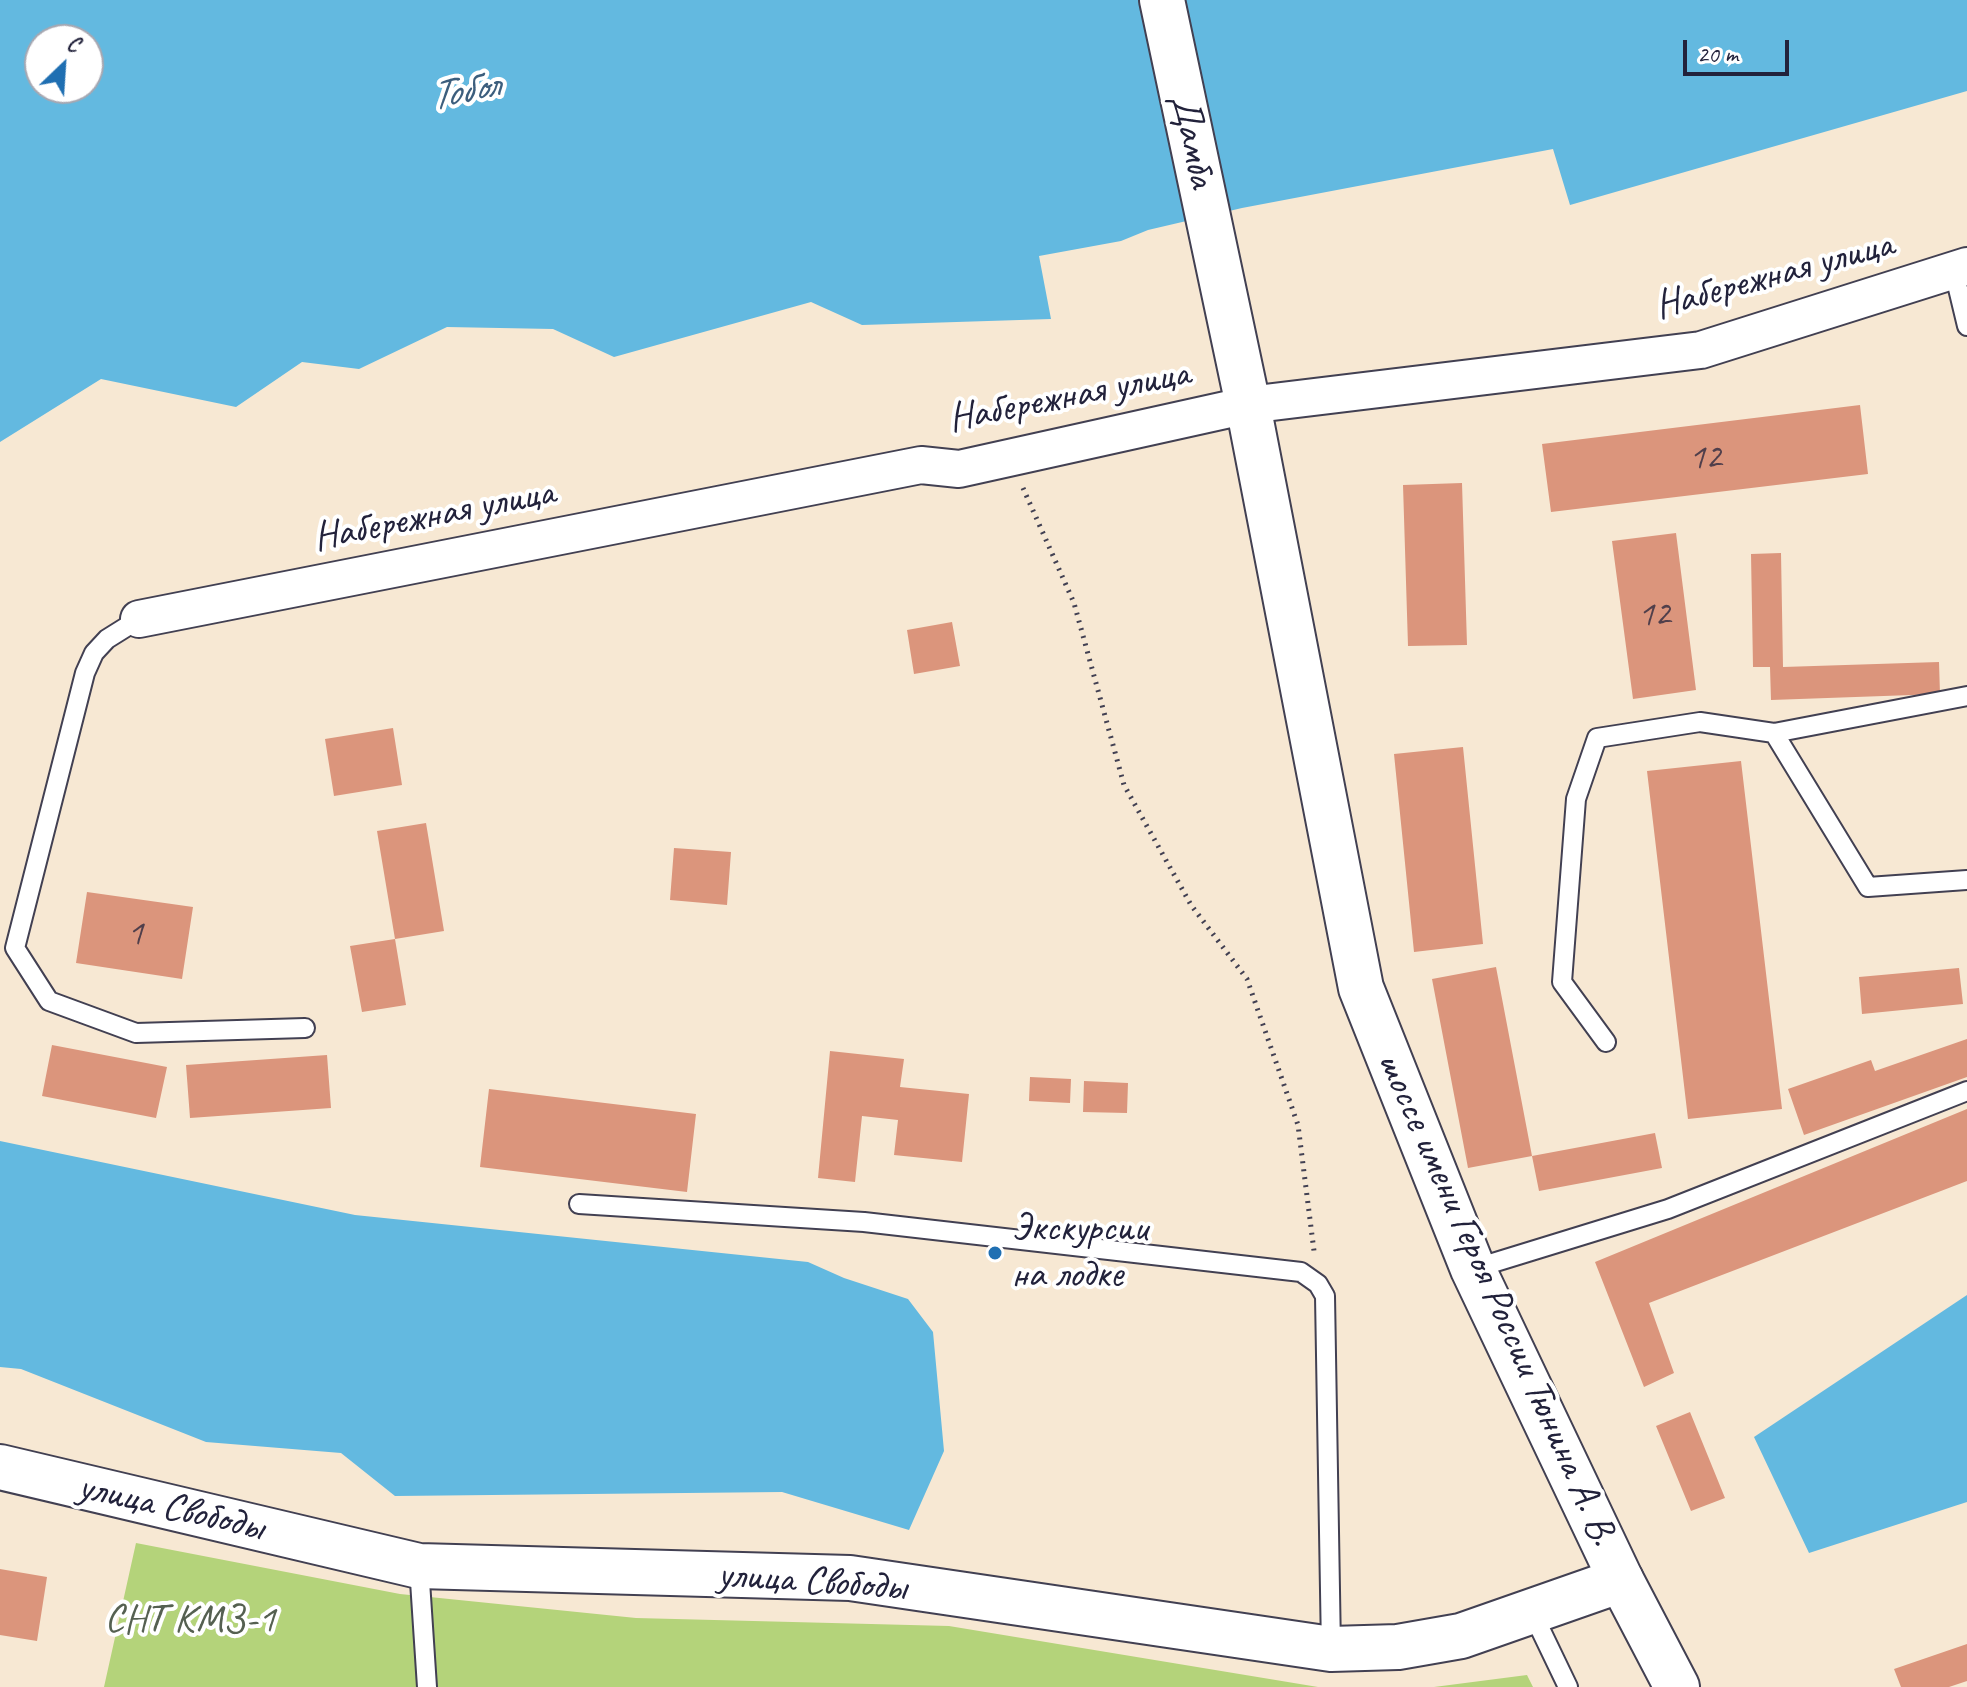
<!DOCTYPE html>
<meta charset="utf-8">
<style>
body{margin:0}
#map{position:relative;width:1967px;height:1687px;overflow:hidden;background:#f7e8d3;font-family:Caveat,sans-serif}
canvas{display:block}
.north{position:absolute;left:24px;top:24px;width:80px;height:80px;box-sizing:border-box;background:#fff;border:2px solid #a7a7b1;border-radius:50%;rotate:25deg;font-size:22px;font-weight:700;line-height:32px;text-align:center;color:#22223b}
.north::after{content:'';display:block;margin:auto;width:28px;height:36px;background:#1f6fb2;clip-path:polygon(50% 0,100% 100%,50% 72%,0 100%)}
.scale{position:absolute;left:1683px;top:40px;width:106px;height:36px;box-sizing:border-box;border:4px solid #22223b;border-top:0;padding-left:10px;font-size:24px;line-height:28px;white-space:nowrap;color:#22223b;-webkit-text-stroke:6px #fff;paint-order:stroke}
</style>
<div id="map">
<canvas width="1967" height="1687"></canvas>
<div class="north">С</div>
<div class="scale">20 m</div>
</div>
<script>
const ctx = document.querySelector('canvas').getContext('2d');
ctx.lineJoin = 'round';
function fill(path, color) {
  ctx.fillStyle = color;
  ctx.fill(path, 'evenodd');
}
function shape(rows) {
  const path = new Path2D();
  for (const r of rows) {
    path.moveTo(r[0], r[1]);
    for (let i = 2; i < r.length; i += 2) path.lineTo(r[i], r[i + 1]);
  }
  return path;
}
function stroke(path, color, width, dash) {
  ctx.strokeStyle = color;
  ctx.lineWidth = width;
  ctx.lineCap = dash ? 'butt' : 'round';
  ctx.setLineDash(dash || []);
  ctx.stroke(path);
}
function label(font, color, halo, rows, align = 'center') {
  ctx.font = font + ' Caveat,sans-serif';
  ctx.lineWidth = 8;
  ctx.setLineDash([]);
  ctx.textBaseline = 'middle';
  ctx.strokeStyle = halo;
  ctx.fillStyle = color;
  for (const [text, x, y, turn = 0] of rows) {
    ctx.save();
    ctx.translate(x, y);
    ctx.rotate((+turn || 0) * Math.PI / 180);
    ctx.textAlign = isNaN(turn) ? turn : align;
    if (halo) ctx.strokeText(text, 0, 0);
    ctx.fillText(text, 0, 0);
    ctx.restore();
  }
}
const green = shape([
 [136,1543,400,1594,636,1618,949,1626,1318,1687,104,1687],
 [1527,1675,1533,1687,1434,1687]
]);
const water = shape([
 [0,0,1967,0,1967,91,1570,205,1553,149,1242,208,1148,230,1121,241,1039,256,1051,319,862,325,811,302,614,357,553,329,447,327,359,369,302,362,236,407,101,379,0,442],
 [40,40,88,40,88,88,40,88],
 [0,1141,355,1215,808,1262,844,1278,908,1299,933,1332,944,1451,909,1530,782,1492,395,1496,341,1453,206,1442,21,1369,0,1367],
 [1967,1295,1967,1502,1809,1553,1754,1437]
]);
const building = shape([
 [1860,405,1868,474,1551,512,1542,444],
 [1462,483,1467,645,1408,646,1403,485],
 [1676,533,1696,690,1633,699,1612,541],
 [1781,553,1783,667,1939,662,1940,694,1771,700,1770,667,1753,667,1751,554],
 [952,622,960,666,914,674,907,630],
 [393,728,402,785,334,796,325,739],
 [1463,747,1483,944,1414,952,1394,754],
 [1741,761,1782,1109,1688,1119,1647,771],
 [426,823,444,931,395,939,377,831],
 [674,848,731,852,727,905,670,900],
 [87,892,193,907,182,979,76,963],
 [395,939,406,1005,362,1012,350,946],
 [1496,967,1532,1156,1468,1168,1432,979],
 [1959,968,1963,1004,1862,1014,1859,977],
 [1967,1039,1967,1077,1804,1135,1788,1089,1871,1060,1875,1071],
 [52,1045,167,1067,156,1118,42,1096],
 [830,1051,904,1059,900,1087,969,1094,962,1162,894,1155,898,1120,862,1116,855,1182,818,1178],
 [327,1055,331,1108,190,1118,186,1065],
 [1030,1077,1071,1079,1070,1103,1029,1101],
 [1084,1081,1128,1083,1127,1113,1083,1112],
 [489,1089,696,1114,687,1192,480,1167],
 [1967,1109,1967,1181,1649,1303,1674,1373,1644,1387,1595,1262],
 [1655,1133,1662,1168,1539,1191,1532,1156],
 [1690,1412,1725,1498,1691,1511,1656,1426],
 [0,1569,47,1577,37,1641,0,1635],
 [1967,1644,1967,1681,1949,1687,1901,1687,1894,1669]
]);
const path = shape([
 [1023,488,1074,603,1124,785,1191,905,1247,979,1298,1125,1314,1251]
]);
const service = shape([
 [1954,272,1967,326],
 [139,619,107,639,94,653,85,673,15,948,49,1001,136,1033,305,1028],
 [1774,733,1967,696],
 [1606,1042,1562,982,1576,799,1597,738,1700,722,1774,733,1868,887,1967,880],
 [579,1204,864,1222,1301,1272,1318,1284,1325,1296,1331,1649],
 [1473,1269,1668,1209,1967,1091],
 [419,1566,427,1687],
 [1532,1612,1568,1687]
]);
const minor = shape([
 [139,619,921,465,959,469,1248,405,1701,350,1967,266]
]);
const tertiary = shape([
 [0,1467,419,1566,850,1578,1331,1649,1398,1647,1461,1636,1621,1580]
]);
const primary = shape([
 [1162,0,1248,405,1361,988,1473,1269,1621,1580,1677,1687]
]);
const markers = [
 [995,1253,8,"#1f6fb2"]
];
const numberNames = [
 ["12",1705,459],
 ["12",1654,616],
 ["1",135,935]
];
const streetNames = [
 ["Дамба",1192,141,78],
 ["Набережная улица",1774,276,-15],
 ["Набережная улица",1069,397,-11],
 ["Набережная улица",434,516,-11],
 ["шоссе имени Героя России Тюнина А. В.",1496,1299,66],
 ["улица Свободы",171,1508,13],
 ["улица Свободы",812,1582,4]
];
const poiNames = [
 ["Экскурсии",1011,1230],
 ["на лодке",1011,1276]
];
const parkNames = [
 ["СНТ КМЗ-1",190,1621]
];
const waterNames = [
 ["Тобол",464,92,-11]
];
fill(green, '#b4d37a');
fill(water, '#63b9e0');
fill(building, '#db957c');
stroke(service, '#424052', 22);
stroke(minor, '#424052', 40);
stroke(tertiary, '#424052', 48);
stroke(primary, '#424052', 48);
stroke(path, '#424052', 5, [2, 6]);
stroke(service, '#fff', 18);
stroke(minor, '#fff', 36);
stroke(tertiary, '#fff', 44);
stroke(primary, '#fff', 44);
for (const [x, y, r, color] of markers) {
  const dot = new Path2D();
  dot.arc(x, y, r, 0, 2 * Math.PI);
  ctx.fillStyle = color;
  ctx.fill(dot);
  stroke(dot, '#fff', 3);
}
label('36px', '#503f4b', null, numberNames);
label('40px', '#22223b', '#fff', streetNames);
label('40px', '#22223b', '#fff', poiNames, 'left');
label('40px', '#556051', '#fff', parkNames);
label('italic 42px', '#3c5e7d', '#fff', waterNames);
</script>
